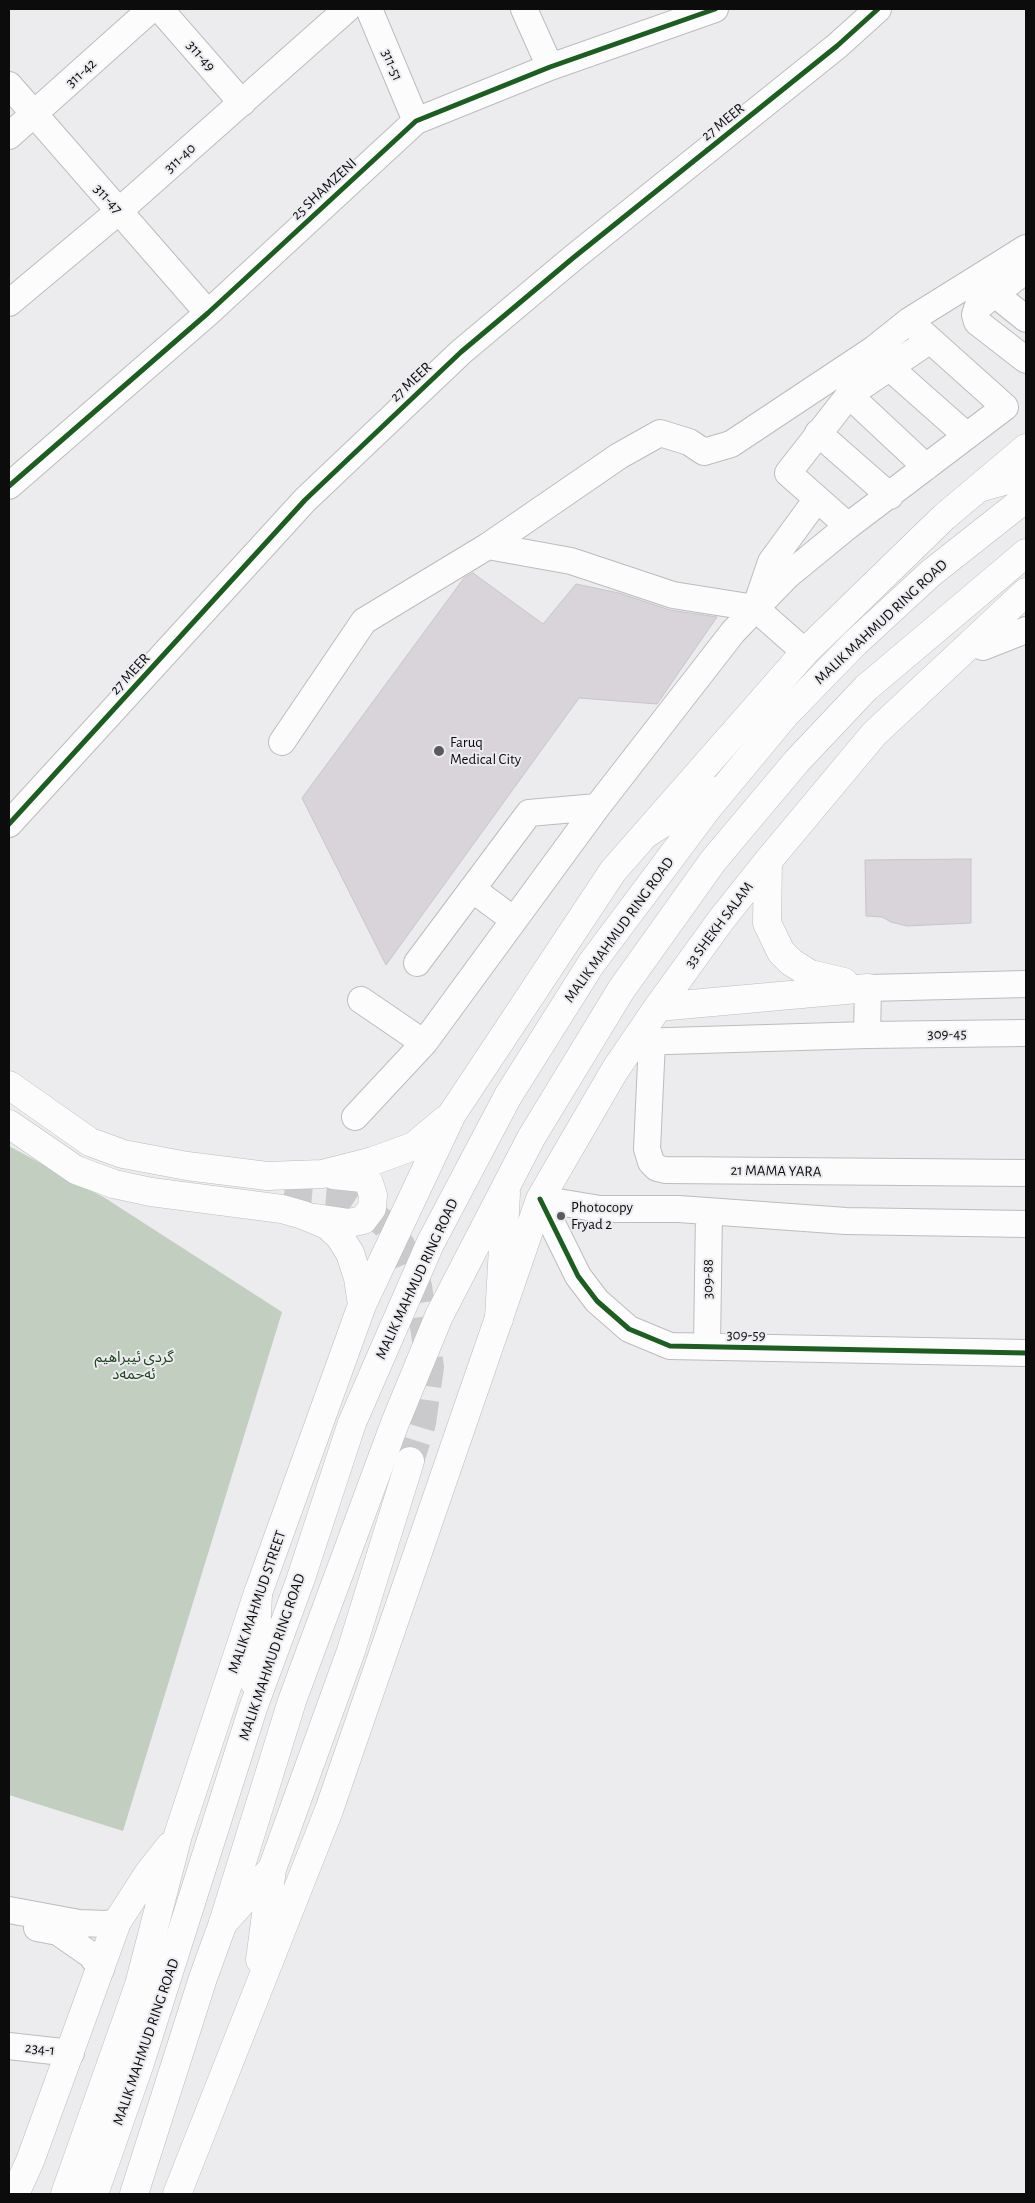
<!DOCTYPE html>
<meta charset="utf-8">
<style>
body{margin:0}
#map{position:relative;width:1035px;height:2203px;overflow:hidden;background:#ececef;font-family:"Alegreya Sans",sans-serif}
canvas{display:block}
.frame{position:absolute;inset:0;border:10px solid #0c0c0d;pointer-events:none}
</style>
<div id="map">
<canvas width="1035" height="2203"></canvas>
<div class="frame"></div>
</div>
<script>
const ctx = document.querySelector('canvas').getContext('2d');
ctx.lineJoin = 'round';
function fill(path, color) {
  ctx.fillStyle = color;
  ctx.fill(path, 'evenodd');
}
function shape(rows) {
  const path = new Path2D();
  for (const r of rows) {
    path.moveTo(r[0], r[1]);
    for (let i = 2; i < r.length; i += 2) path.lineTo(r[i], r[i + 1]);
  }
  return path;
}
function stroke(path, color, width, dash) {
  ctx.strokeStyle = color;
  ctx.lineWidth = width;
  ctx.lineCap = dash ? 'butt' : 'round';
  ctx.setLineDash(dash || []);
  ctx.stroke(path);
}
function label(font, color, halo, rows, align = 'center') {
  ctx.font = font + ' "Alegreya Sans","Noto Sans Arabic",sans-serif';
  ctx.lineWidth = 4;
  ctx.setLineDash([]);
  ctx.textBaseline = 'middle';
  ctx.strokeStyle = halo;
  ctx.fillStyle = color;
  for (const [text, x, y, turn = 0] of rows) {
    ctx.save();
    ctx.translate(x, y);
    ctx.rotate((+turn || 0) * Math.PI / 180);
    ctx.textAlign = isNaN(turn) ? turn : align;
    if (halo) ctx.strokeText(text, 0, 0);
    ctx.fillText(text, 0, 0);
    ctx.restore();
  }
}
const forest = shape([
 [9,1146,105,1198,282,1312,123,1831,9,1795]
]);
const building = shape([
 [473,573,543,624,576,584,619,593,670,610,717,617,657,704,579,698,386,965,302,798,464,578,473,573],
 [971,859,971,923,907,926,891,922,882,917,866,916,865,860,971,859]
]);
const majorTunnel = shape([
 [284,1195,350,1201,384,1223,401,1245,418,1286,430,1367,422,1423,410,1461]
]);
const minor = shape([
 [160,9,242,103],
 [369,9,416,121],
 [524,9,550,67],
 [9,85,208,313],
 [9,136,151,9],
 [1026,270,977,308,975,315,977,322,1026,360],
 [995,294,1026,319],
 [9,303,119,211,347,9],
 [879,355,889,367,967,436],
 [849,395,926,467],
 [818,433,890,496],
 [9,486,208,313,416,121,550,67,715,9],
 [848,526,788,473,849,395,929,341],
 [488,546,571,561,673,595,755,608,805,652],
 [757,603,771,562,817,499],
 [973,642,983,647,1026,630],
 [282,742,364,621,488,546,619,456,660,433,689,442,704,452,731,444,874,349,909,321,1026,248],
 [9,824,305,500,461,352,573,258,837,46,878,9],
 [472,889,514,920],
 [417,963,529,813,597,807],
 [361,1000,424,1043],
 [867,1035,868,988,1026,984],
 [652,1041,647,1149,651,1162,657,1168,665,1170,1026,1173],
 [635,1042,867,1035,1026,1033],
 [355,1117,424,1043,597,807,733,632,787,576,848,526,1005,407,909,321],
 [540,1199,578,1276,597,1301,629,1329,670,1346,1026,1353],
 [540,1199,600,1209,679,1209,846,1221,1026,1224],
 [707,1346,709,1212],
 [9,1910,79,1923,106,1924,117,1922],
 [37,1928,58,1932,91,1955,101,1969],
 [9,2046,71,2053]
]);
const major = shape([
 [768,861,767,923,781,952,791,962,810,974,844,982],
 [658,1007,868,988],
 [9,1085,90,1142,123,1154,187,1166,267,1176,322,1174,373,1161,414,1146,445,1120],
 [9,1124,76,1170,114,1184,151,1192,282,1209,303,1215,327,1225,339,1236,350,1253,358,1278,362,1305],
 [316,1218,349,1223,363,1220,372,1208,373,1195,369,1183,362,1178,333,1175],
 [223,1923,272,1869,351,1651,410,1461],
 [260,1960,272,1869],
 [15,2194,30,2161,117,1922,148,1874,170,1846],
 [65,2194,139,1985,178,1835,258,1593,362,1305,452,1114,613,871,805,652,944,517,1026,448],
 [177,2194,329,1810,540,1199,615,1070,658,1007,721,920,768,861,874,734,1026,592]
]);
const highway = shape([
 [982,487,1026,475],
 [646,834,713,791],
 [499,1319,506,1193],
 [254,1682,258,1593],
 [94,2194,140,2063,253,1708,300,1581,352,1423,430,1244,508,1096,591,964,707,809,785,715,855,643,931,573,1026,498],
 [134,2194,203,1978,223,1923,292,1701,395,1423,439,1316,531,1138,621,990,713,861,797,761,866,688,1026,553]
]);
const cycleway = shape([
 [9,486,208,313,416,121,550,67,715,9],
 [9,824,305,500,461,352,573,258,837,46,878,9],
 [540,1199,578,1276,597,1301,629,1329,670,1346,1026,1353]
]);
const markers = [
 [439,751,6,"#5a5a5c"],
 [561,1216,5,"#5a5a5c"]
];
const streetNames = [
 ["311-49",201,56,49],
 ["311-51",392,65,67],
 ["311-42",81,73,-42],
 ["27 MEER",723,122,-39],
 ["311-40",180,158,-42],
 ["25 SHAMZENI",324,189,-43],
 ["311-47",108,199,48],
 ["27 MEER",411,382,-43],
 ["MALIK MAHMUD RING ROAD",881,622,-43],
 ["27 MEER",130,674,-47],
 ["33 SHEKH SALAM",719,925,-53],
 ["MALIK MAHMUD RING ROAD",619,930,-54],
 ["309-45",947,1034,-1],
 ["21 MAMA YARA",776,1171,1],
 ["MALIK MAHMUD RING ROAD",417,1279,-65],
 ["309-88",708,1279,-89],
 ["309-59",746,1335,1],
 ["MALIK MAHMUD STREET",257,1602,-71],
 ["MALIK MAHMUD RING ROAD",272,1657,-71],
 ["MALIK MAHMUD RING ROAD",146,2042,-71],
 ["234-1",40,2049,6]
];
const poiNames = [
 ["Faruq",450,742],
 ["Medical City",450,759],
 ["Photocopy",571,1207],
 ["Fryad 2",571,1224]
];
const parkNames = [
 ["گردی ئیبراھیم",134,1357],
 ["ئەحمەد",134,1374]
];
fill(forest, '#c1cec0');
fill(building, '#d8d4da');
stroke(building, '#c6c6c8', 1);
stroke(majorTunnel, '#cacacd', 28, [28, 14]);
stroke(minor, '#bcbcbe', 28);
stroke(major, '#bcbcbe', 29);
stroke(highway, '#bcbcbe', 29);
stroke(minor, '#fcfcfd', 26);
stroke(major, '#fcfcfd', 28);
stroke(highway, '#fcfcfd', 28);
stroke(cycleway, '#1b5e20', 5);
for (const [x, y, r, color] of markers) {
  const dot = new Path2D();
  dot.arc(x, y, r, 0, 2 * Math.PI);
  ctx.fillStyle = color;
  ctx.fill(dot);
  stroke(dot, '#ebebf0', 2);
}
label('15px', '#0c0c0d', '#ebebf0', streetNames);
label('15px', '#0c0c0d', '#ebebf0', poiNames, 'left');
label('15px', '#21441e', '#ebebf0', parkNames);
</script>
